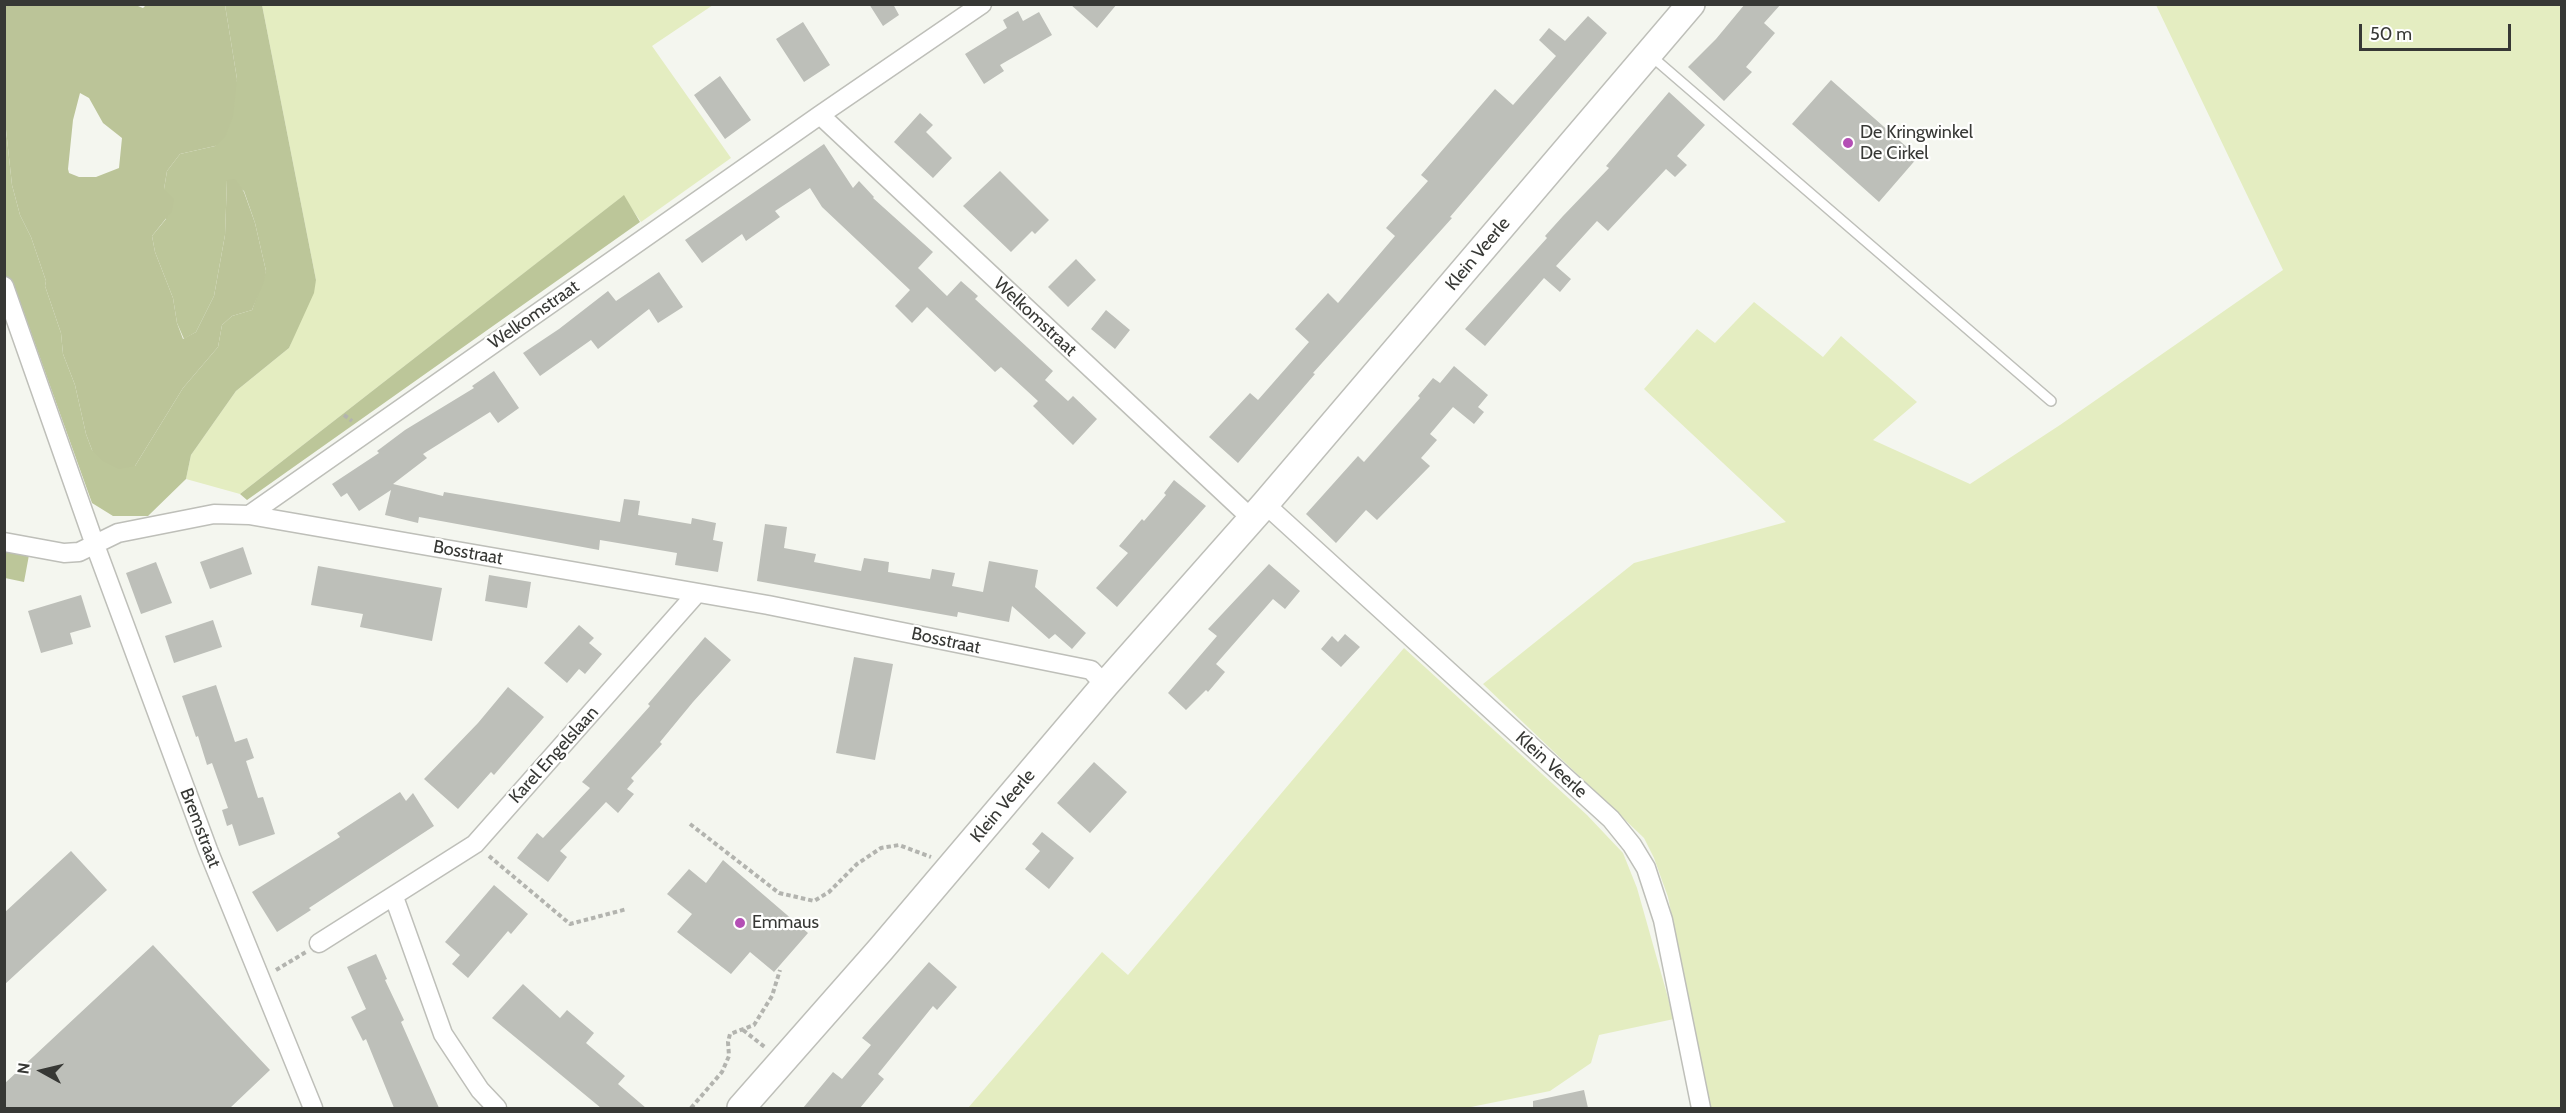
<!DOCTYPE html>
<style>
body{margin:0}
#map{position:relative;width:2566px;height:1113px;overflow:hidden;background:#f4f6ef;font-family:Cabin,sans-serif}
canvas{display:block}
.frame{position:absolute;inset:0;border:6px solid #373835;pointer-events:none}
.north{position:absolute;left:12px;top:1041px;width:60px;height:60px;-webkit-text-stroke:4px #fffffe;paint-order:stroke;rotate:278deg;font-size:16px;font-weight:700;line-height:24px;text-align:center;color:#373835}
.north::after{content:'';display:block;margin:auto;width:21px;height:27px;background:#373835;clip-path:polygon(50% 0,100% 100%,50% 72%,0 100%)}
.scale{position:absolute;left:2359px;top:24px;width:152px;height:27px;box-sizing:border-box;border:3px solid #373835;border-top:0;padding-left:8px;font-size:18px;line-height:21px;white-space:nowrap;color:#373835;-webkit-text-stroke:4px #fffffe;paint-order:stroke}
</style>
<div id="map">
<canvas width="2566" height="1113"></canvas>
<div class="frame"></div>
<div class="north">N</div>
<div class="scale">50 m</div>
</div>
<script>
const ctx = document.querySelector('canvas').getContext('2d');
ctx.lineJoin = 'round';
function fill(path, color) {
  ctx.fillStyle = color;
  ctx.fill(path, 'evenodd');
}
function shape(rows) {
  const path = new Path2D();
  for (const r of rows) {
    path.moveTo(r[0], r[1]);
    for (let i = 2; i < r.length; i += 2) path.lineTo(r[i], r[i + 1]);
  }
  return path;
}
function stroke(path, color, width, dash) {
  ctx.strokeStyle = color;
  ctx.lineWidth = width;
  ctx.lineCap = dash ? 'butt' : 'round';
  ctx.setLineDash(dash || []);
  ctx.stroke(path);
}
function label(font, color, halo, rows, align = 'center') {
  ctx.font = font + ' Cabin,sans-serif';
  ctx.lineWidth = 4.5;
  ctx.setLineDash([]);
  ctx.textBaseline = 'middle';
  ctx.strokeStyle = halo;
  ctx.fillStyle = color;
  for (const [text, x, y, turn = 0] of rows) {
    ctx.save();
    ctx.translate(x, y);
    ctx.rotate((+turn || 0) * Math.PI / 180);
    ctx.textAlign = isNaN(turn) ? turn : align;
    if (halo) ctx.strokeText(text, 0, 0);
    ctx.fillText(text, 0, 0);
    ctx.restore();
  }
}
const green = shape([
 [262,5,713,5,652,46,731,158,641,222,623,196,240,494,186,479,191,455,236,391,289,348,316,280],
 [2156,5,2561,5,2561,1108,1710,1108,1668,897,1654,858,1644,838,1483,684,1634,563,1786,522,1644,389,1697,329,1715,343,1754,302,1823,357,1841,336,1917,402,1873,440,1970,484,2060,425,2283,270],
 [1404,648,1587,815,1623,853,1637,888,1674,1019,1599,1035,1591,1063,1550,1091,1466,1108,968,1108,1102,952,1128,975]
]);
const forest = shape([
 [225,5,262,5,316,280,314,293,289,348,236,391,191,455,186,479,148,516,113,516,92,503,14,285,5,287,4,111,12,185,20,215,31,237,46,281,45,286,61,333,63,354,75,385,86,434,92,450,135,466,183,388,218,347,222,325,232,316,252,310,266,271,255,223,244,191,227,180,225,235,214,296,196,332,184,339,177,323,173,298,155,252,152,236,166,219,164,189,167,171,180,154,215,146,237,79],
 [624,195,640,222,247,500,240,494],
 [4,551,29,555,24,582,5,578]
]);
const water = shape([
 [133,4,143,8,147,4,225,5,232,48,237,79,233,116,225,137,215,146,180,154,167,171,164,189,174,199,172,211,152,236,155,252,173,298,177,323,183,339,196,332,214,296,225,235,227,180,235,179,244,192,255,223,266,271,264,281,252,310,232,316,222,325,218,347,183,388,135,466,119,469,103,461,92,450,86,434,75,385,63,354,61,333,45,286,46,281,31,237,20,215,12,185,4,111,4,5],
 [80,93,89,98,103,123,122,138,119,168,96,177,79,177,69,173,68,169,73,120]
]);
const building = shape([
 [869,4,893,4,899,15,883,26],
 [1070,4,1117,4,1097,28],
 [1745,4,1781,4,1764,23,1775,33,1746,67,1752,72,1724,101,1688,67,1716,39],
 [1018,11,1023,21,1039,12,1052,35,1000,65,1004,71,984,84,965,54,1007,28,1003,20],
 [1588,16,1607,33,1450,217,1452,218,1313,373,1315,374,1238,463,1209,437,1250,393,1258,400,1309,342,1295,329,1328,293,1338,303,1395,236,1386,228,1428,181,1421,175,1495,89,1513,105,1556,56,1539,40,1549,28,1565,41],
 [803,22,830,65,804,82,776,39],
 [720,76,751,120,725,139,694,95],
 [1831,80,1918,157,1879,202,1792,124],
 [1669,92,1705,125,1677,156,1687,165,1675,177,1666,169,1608,231,1597,221,1556,266,1571,279,1560,292,1544,278,1485,346,1465,329,1547,238,1545,236,1563,216,1609,168,1606,166],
 [920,113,933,125,926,132,952,158,933,178,894,142],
 [824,144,853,188,859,181,874,197,873,198,933,252,918,268,947,296,961,281,978,296,975,299,1053,371,1045,380,1068,401,1073,396,1097,419,1073,445,1033,406,1038,401,1001,367,995,372,927,307,912,323,895,306,910,290,822,207,810,188,775,211,780,217,746,241,742,234,702,263,685,240],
 [1000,171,1049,220,1035,234,1032,231,1011,252,963,206],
 [1076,259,1096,280,1068,307,1048,287],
 [659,272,683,307,658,323,649,309,598,349,591,340,540,376,523,353,559,329,608,291,616,301],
 [1106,310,1130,330,1115,349,1091,329],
 [1454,366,1488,395,1478,407,1484,412,1474,424,1453,407,1430,434,1437,440,1421,458,1430,466,1377,520,1366,510,1336,543,1306,514,1358,456,1364,462,1420,398,1418,396,1433,378,1440,383],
 [494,371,519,408,498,423,490,412,423,454,427,458,393,484,443,496,444,492,620,522,624,499,640,501,638,515,691,524,692,518,716,523,713,540,723,542,718,572,675,565,677,553,600,540,599,550,419,517,418,523,385,515,391,490,359,511,347,493,341,497,332,484,379,453,377,451,405,430,474,388,472,386],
 [1174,480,1206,506,1117,607,1096,588,1128,553,1119,546,1142,519,1144,521,1166,495,1164,493],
 [765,524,787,527,784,548,816,554,814,562,861,571,864,558,889,562,888,572,930,579,932,569,955,573,952,586,983,592,989,561,1038,570,1035,587,1086,633,1072,649,1055,634,1049,639,1012,606,1009,622,958,612,957,617,757,581],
 [243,547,252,574,210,589,200,562],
 [156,562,172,603,141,614,126,573],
 [1269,564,1300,591,1285,609,1273,599,1216,664,1225,672,1208,692,1206,690,1186,710,1168,693,1217,636,1208,629],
 [318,566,442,588,432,641,360,627,363,614,311,605],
 [489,575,531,582,527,608,485,601],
 [81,595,91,627,70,633,73,644,41,653,28,611],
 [213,620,222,647,174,663,165,636],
 [579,625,594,638,589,643,602,654,585,674,579,669,567,683,544,663],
 [1345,634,1360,647,1341,667,1321,649,1332,636,1338,642],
 [705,637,731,660,693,702,660,742,662,744,631,778,634,781,627,789,634,794,618,813,606,802,560,851,567,857,548,882,517,858,537,833,543,838,590,788,582,782,650,706,648,704],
 [854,657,893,664,875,760,836,753],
 [216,685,235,742,247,738,254,758,246,761,258,798,263,797,275,834,239,846,232,824,227,826,222,810,228,808,212,763,207,765,198,736,196,737,182,696],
 [508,687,544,717,494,775,491,772,458,809,424,779,478,723],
 [1094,762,1127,792,1090,833,1057,803],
 [400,792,406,801,413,793,434,826,309,908,311,910,277,932,252,892,340,837,337,833],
 [1042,832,1074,858,1049,889,1025,869,1040,851,1032,844],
 [71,851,107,890,4,985,4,913],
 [723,860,808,933,774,972,750,952,731,974,677,932,692,914,667,894,689,869,706,883],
 [494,885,528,914,511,934,508,931,468,978,452,964,460,955,445,942],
 [153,945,270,1070,230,1108,4,1108,4,1084],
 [376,954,387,979,385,980,404,1020,401,1022,439,1108,394,1108,366,1039,363,1041,351,1017,366,1009,347,967],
 [929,962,957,987,937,1010,933,1006,878,1074,884,1079,860,1108,803,1108,833,1072,842,1079,871,1045,862,1038],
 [523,984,560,1018,567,1010,594,1033,586,1043,625,1076,618,1084,646,1108,601,1108,492,1018],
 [1584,1090,1588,1108,1533,1108,1533,1101]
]);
const path = shape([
 [344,415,352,421],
 [690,824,779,893,814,901,829,892,857,864,881,848,899,845,931,857],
 [489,856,570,924,627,909],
 [276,970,306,952],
 [743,1030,766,1048],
 [691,1108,722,1072,729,1056,728,1042,730,1034,754,1025,772,996,780,970]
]);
const service = shape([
 [1650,55,2051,401]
]);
const minor = shape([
 [820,115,1251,518],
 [4,286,95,545,208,850,313,1108],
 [1265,504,1611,819,1632,845,1646,868,1663,920,1701,1108],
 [249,515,820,115,982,4],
 [4,542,64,553,79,552,118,533,214,514,249,515,768,605,1091,670,1105,685],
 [394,897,443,1034,480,1090,497,1108],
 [319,943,475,844,697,593]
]);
const secondary = shape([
 [741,1108,881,949,1105,685,1265,504,1691,4]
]);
const markers = [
 [1848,143,6,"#b44fb5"],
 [740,923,6,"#b44fb5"]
];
const poiNames = [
 ["De Kringwinkel",1860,133],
 ["De Cirkel",1860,154],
 ["Emmaus",752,923]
];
const streetNames = [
 ["Klein Veerle",1478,254,-50],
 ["Welkomstraat",534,315,-35],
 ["Welkomstraat",1035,317,43],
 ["Bosstraat",468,553,10],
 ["Bosstraat",946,641,12],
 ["Karel Engelslaan",554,755,-48],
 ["Klein Veerle",1551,765,42],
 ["Klein Veerle",1003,806,-50],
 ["Bremstraat",200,828,69]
];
fill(green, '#e4edc1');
fill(forest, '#bcc699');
fill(water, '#bbc498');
fill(building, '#bdbfb9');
stroke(service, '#bebfb9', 12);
stroke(minor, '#bebfb9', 21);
stroke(secondary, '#bebfb9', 30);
stroke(path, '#b3b4af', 4, [4.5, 3]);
stroke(service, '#fff', 9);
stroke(minor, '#fff', 18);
stroke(secondary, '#fff', 27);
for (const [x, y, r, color] of markers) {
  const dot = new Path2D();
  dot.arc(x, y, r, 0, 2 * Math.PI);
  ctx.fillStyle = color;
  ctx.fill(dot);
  stroke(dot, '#fffffe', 2);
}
label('18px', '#373835', '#fffffe', poiNames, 'left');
label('18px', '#373835', '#fffffe', streetNames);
</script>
